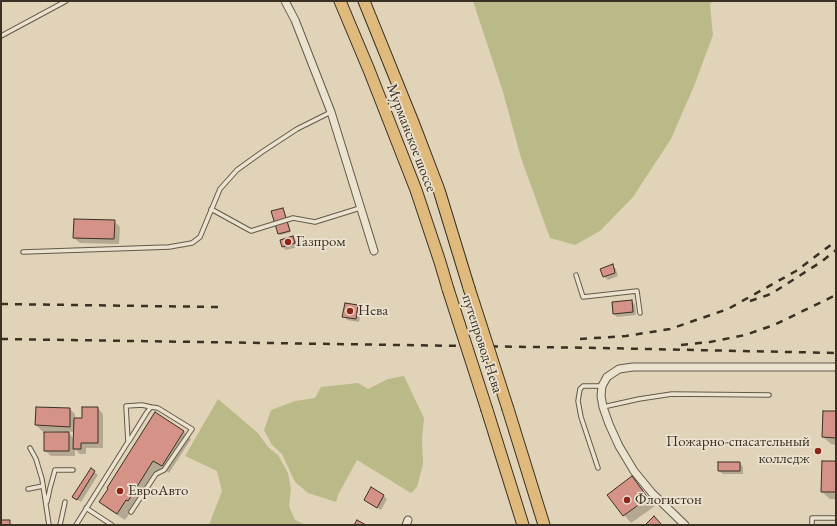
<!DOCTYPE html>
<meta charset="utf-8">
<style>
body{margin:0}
#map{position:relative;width:837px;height:526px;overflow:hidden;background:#e1d3b7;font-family:"EB Garamond",serif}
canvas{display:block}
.frame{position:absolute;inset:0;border:2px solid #3a3024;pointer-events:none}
</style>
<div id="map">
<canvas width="837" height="526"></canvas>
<div class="frame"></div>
</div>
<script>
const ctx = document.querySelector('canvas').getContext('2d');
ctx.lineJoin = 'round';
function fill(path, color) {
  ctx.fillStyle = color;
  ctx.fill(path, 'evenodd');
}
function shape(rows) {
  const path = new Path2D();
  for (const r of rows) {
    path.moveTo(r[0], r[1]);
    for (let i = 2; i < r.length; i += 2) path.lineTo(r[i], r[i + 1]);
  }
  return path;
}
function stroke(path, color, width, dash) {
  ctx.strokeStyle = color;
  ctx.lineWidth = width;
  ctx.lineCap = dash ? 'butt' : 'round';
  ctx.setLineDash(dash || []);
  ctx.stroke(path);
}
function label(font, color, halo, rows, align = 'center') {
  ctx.font = font + ' "EB Garamond",serif';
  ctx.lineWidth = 3.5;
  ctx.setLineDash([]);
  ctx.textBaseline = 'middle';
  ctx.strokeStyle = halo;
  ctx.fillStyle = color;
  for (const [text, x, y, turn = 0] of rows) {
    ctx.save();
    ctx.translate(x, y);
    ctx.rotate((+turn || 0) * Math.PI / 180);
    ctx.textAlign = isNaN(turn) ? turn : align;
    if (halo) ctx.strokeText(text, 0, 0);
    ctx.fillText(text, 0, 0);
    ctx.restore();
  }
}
const green = shape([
 [473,1,713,1,710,4,713,35,694,86,671,139,633,197,600,231,575,245,550,238,521,158,503,92],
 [404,376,424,418,422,440,423,464,417,487,411,493,357,460,338,495,336,502,308,493,295,482,282,454,272,445,264,430,271,410,295,401,315,398,321,387,358,383,368,389,388,379],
 [218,399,258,433,268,447,278,455,288,473,291,490,289,506,295,520,306,525,209,525,222,491,217,471,185,456]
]);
const shadow = shape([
 [283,209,284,210,291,232,281,235,279,234,272,212],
 [114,221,120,227,119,244,80,243,74,238],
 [293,237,296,241,298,247,286,250,283,247],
 [613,266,616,269,618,276,608,280,604,276],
 [632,301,635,305,636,315,617,317,614,314],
 [346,304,358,306,361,310,359,322,347,320,344,316],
 [98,408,103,414,103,448,86,448,86,454,80,454,75,449,75,456,51,456,45,451,45,433,69,433,74,439,75,432,42,431,36,425,70,409,75,414,75,419,83,419],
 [836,412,836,445,831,444,823,437],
 [184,432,191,439,169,473,161,468,136,508,134,507,125,520,108,509,100,502],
 [836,462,836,499,830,499,822,492],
 [740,463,743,467,743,474,723,474,719,471],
 [91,469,98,475,81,502,74,497],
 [632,477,639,485,655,506,631,523,624,515,609,495],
 [371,489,384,496,387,499,381,510,368,503,365,500]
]);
const building = shape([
 [283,208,290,231,278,234,271,211,283,208],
 [74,219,115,220,114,239,73,238,74,219],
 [293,236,295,243,282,247,280,240,293,236],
 [613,264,615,273,603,277,600,269,613,264],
 [632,300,633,312,613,314,612,302,632,300],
 [345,303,358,305,356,319,342,317,345,303],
 [36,407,70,408,70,427,35,425,36,407],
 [82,407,98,407,98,443,81,443,81,449,73,449,74,418,82,418,82,407],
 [823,411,836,411,836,438,822,437,823,411],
 [155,412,184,431,162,466,153,461,128,501,126,500,117,514,99,502,108,489,107,488,155,412],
 [44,432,69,432,69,451,44,451,44,432],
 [822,461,836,461,836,492,821,492,822,461],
 [718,462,740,462,740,471,718,471,718,462],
 [91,468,95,471,77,500,72,497,91,468],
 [632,476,648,498,623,516,607,495,632,476],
 [371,487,384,495,377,508,364,500,371,487],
 [654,516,662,525,647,525,646,524,654,516],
 [1,520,10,520,10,525,1,525,1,520],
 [357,520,366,525,354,525,357,520]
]);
const lane = shape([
 [1,36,66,1],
 [211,209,251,231,293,218,315,222,360,208],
 [23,252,169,247,192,243,200,237,220,189,237,170,262,152,297,129,331,112],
 [576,275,583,297,637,291,640,313],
 [603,407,639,399,672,394,769,395],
 [129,441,147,412,151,407],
 [30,448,36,459,42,479,49,525],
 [598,468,581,417,578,401,580,389,583,386,602,386],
 [28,489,43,486],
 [47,502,50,488,55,470,73,470],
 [86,508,112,525],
 [60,525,65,502],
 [76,525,128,442,126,406,142,405,151,407,158,408,192,429,164,470,156,474,131,512],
 [812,525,812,518,836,518]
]);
const street = shape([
 [285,1,295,20,331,112,374,251],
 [406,525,408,520],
 [685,525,652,493,634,471,619,446,609,424,603,407,601,396,602,386,607,377,619,369,633,367,836,367]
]);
const primary = shape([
 [340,1,369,70,416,190,440,262,448,289],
 [364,1,413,122,439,190,469,288],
 [508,409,544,525],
 [487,410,523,525]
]);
const rail = shape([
 [750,301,768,295,774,292,821,262,836,250],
 [1,304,218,307],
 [1,339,600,348,836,353],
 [580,339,626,336,670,329,728,309,796,271,836,241],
 [681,345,710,342,745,335,774,325,836,295]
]);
const primaryBridge = shape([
 [469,288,508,409],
 [448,289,487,410]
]);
const markers = [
 [288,242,4,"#8f2418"],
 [350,311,4,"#8f2418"],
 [818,451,4,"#8f2418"],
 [120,491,4,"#8f2418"],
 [627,500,4,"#8f2418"]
];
const streetNames = [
 ["Мурманское шоссе",411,138,69],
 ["путепровод Нева",482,344,72]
];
const poiNames = [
 ["Газпром",296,242],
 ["Нева",358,311],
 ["Пожарно-спасательный",810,442,"right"],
 ["колледж",810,459,"right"],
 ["ЕвроАвто",128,491],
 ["Флогистон",635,500]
];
fill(green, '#baba89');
fill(shadow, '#0003');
fill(building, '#d49386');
stroke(building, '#3a3024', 1);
stroke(lane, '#645949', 5.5);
stroke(street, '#645949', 9);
stroke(primary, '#3a3024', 13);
stroke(lane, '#ece2d0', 3.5);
stroke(street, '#ece2d0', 7);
stroke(primary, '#e0ba7c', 11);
stroke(rail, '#3a3024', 2.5, [7, 7]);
stroke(primaryBridge, '#3a3024', 13, []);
stroke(primaryBridge, '#e0ba7c', 11);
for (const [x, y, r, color] of markers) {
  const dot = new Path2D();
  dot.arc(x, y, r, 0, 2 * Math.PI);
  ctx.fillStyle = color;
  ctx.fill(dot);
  stroke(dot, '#ece2d0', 1.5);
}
label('15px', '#3a3024', '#ece2d0', streetNames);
label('15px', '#3a3024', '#ece2d0', poiNames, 'left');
</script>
